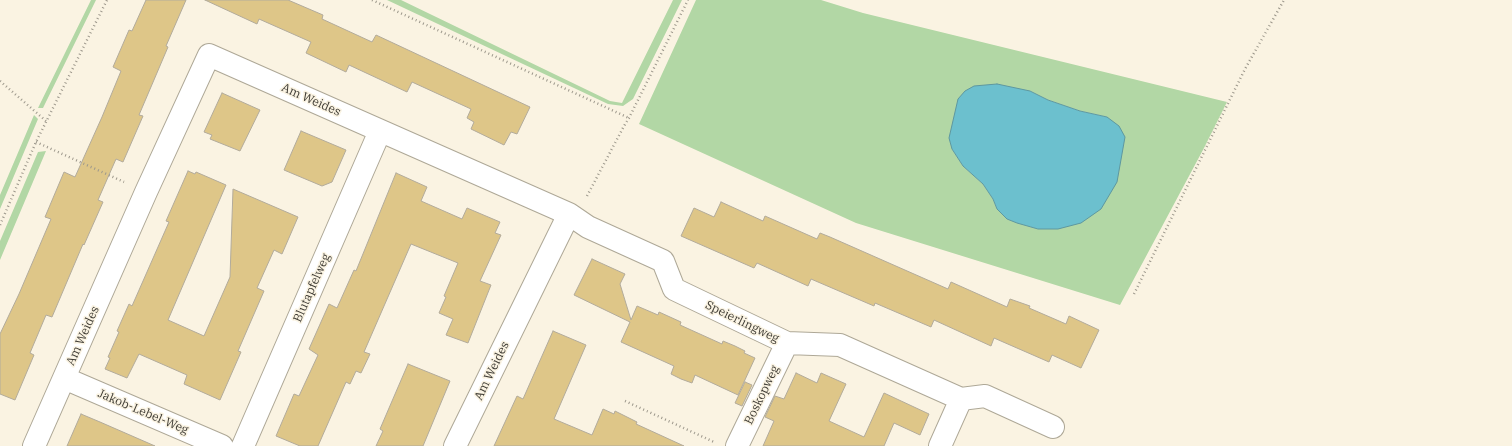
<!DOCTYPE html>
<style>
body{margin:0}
canvas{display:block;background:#faf3e2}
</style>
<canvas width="1512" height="446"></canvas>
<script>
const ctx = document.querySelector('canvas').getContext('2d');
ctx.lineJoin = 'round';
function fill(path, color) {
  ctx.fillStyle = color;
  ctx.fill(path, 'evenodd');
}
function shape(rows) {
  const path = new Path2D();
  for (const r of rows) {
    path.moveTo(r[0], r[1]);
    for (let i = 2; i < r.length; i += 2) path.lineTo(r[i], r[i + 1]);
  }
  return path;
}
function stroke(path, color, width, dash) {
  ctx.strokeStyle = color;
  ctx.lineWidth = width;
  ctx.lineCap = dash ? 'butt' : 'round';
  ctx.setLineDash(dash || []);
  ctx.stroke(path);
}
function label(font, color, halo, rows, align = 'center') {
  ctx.font = font + ' "IBM Plex Serif",serif';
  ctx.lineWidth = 3;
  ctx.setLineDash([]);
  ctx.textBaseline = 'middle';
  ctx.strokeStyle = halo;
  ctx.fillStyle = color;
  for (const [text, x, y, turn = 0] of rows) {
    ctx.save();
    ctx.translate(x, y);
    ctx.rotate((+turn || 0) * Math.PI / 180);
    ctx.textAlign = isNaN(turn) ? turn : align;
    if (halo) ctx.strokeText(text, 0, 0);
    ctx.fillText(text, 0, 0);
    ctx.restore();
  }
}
const green = shape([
 [91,0,96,0,43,108,38,108],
 [387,0,401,0,610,101,622,103,673,0,682,0,633,99,623,106,608,104],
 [696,0,821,0,863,13,1227,102,1204,148,1120,305,856,223,639,124],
 [1030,91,1048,100,1080,111,1107,117,1038,229,1007,219,997,209,993,199,983,184,963,166,952,149],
 [34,115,38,119,0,209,0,195],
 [46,151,0,260,0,241,38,152]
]);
const water = shape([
 [997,84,1030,91,1048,100,1080,111,1107,117,1119,126,1125,137,1117,182,1101,209,1081,223,1058,229,1038,229,1017,223,1007,219,997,209,993,199,983,184,963,166,952,149,949,138,958,99,965,91,974,86,997,84]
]);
const building = shape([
 [146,0,186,0,166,46,168,47,139,115,143,116,123,162,116,159,98,200,103,202,84,245,83,244,52,317,46,315,30,353,34,355,15,400,0,394,0,334,19,294,51,219,45,217,64,172,75,177,102,117,121,71,113,67,129,30,132,31,146,0],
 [205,0,288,0,323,15,322,19,372,42,376,35,530,107,517,134,511,132,504,145,471,129,474,122,467,118,471,109,412,82,407,92,349,65,346,72,306,53,311,42,259,19,257,24,205,0],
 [222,93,260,110,240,151,210,139,212,135,204,132,222,93],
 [301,131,346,150,332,182,322,186,284,170,301,131],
 [188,171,195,174,196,172,226,185,168,320,204,336,230,277,233,189,298,217,282,254,274,250,257,288,264,291,238,351,241,352,220,400,184,384,187,375,139,354,127,378,105,369,110,358,108,357,119,332,117,331,129,304,132,306,169,222,166,221,188,171],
 [396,173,427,187,421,201,462,219,467,208,500,222,495,233,501,235,480,281,491,285,468,343,446,335,453,319,439,313,446,297,444,296,458,263,411,244,364,352,370,354,361,373,356,371,350,384,346,382,318,446,300,446,276,436,294,394,299,396,318,355,309,349,329,304,337,308,354,270,356,271,396,173],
 [721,202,763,221,765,216,817,239,820,233,830,237,948,289,951,282,1007,307,1010,299,1030,306,1029,308,1066,324,1069,316,1099,330,1081,368,1052,355,1049,362,994,338,991,346,934,320,931,327,875,303,874,306,811,279,808,286,757,263,754,268,681,236,694,208,714,217,721,202],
 [592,259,625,274,620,284,631,320,637,306,658,315,659,312,681,322,680,325,722,344,723,341,735,346,745,351,744,353,755,358,738,395,695,375,692,383,681,379,671,374,674,366,621,342,630,322,574,295,592,259],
 [553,331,586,345,554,419,592,435,603,409,614,414,615,411,637,422,636,424,684,446,494,446,517,396,523,399,553,331],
 [408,364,450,381,423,446,376,446,383,431,380,429,408,364],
 [796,373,817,383,821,373,846,384,829,421,864,437,884,393,929,414,920,435,894,423,884,446,763,446,774,421,765,417,775,396,784,399,796,373],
 [745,382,752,385,742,406,735,403,745,382],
 [81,414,100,422,155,446,67,446,81,414]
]);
const path = shape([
 [372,0,629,118],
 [0,81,46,121],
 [36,142,124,182],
 [587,196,624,126,629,118,688,0],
 [0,225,36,142,107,0],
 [1134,294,1245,69,1284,0],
 [625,401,714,442]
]);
const minor = shape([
 [64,378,222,446],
 [34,446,146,192,209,55,569,214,588,227,663,261,674,289,787,343,840,345,961,399,985,396,1053,427],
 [243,446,380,131],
 [455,446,569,214],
 [737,446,787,343],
 [940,446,961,399]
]);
const streetNames = [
 ["Am Weides",311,100,24],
 ["Blutapfelweg",312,288,-66],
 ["Speierlingweg",742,322,26],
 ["Am Weides",83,336,-66],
 ["Am Weides",492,371,-64],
 ["Boskopweg",762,395,-64],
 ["Jakob-Lebel-Weg",143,412,23]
];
fill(green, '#b2d7a5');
fill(water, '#6cc0ce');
stroke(water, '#5e98a0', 1);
fill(building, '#dec688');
stroke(building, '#b2ab9b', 1);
stroke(minor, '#aea897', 24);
stroke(path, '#9d988c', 2.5, [1, 3]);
stroke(minor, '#fff', 22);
label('12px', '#3e3b34', '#faf3e2', streetNames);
</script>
